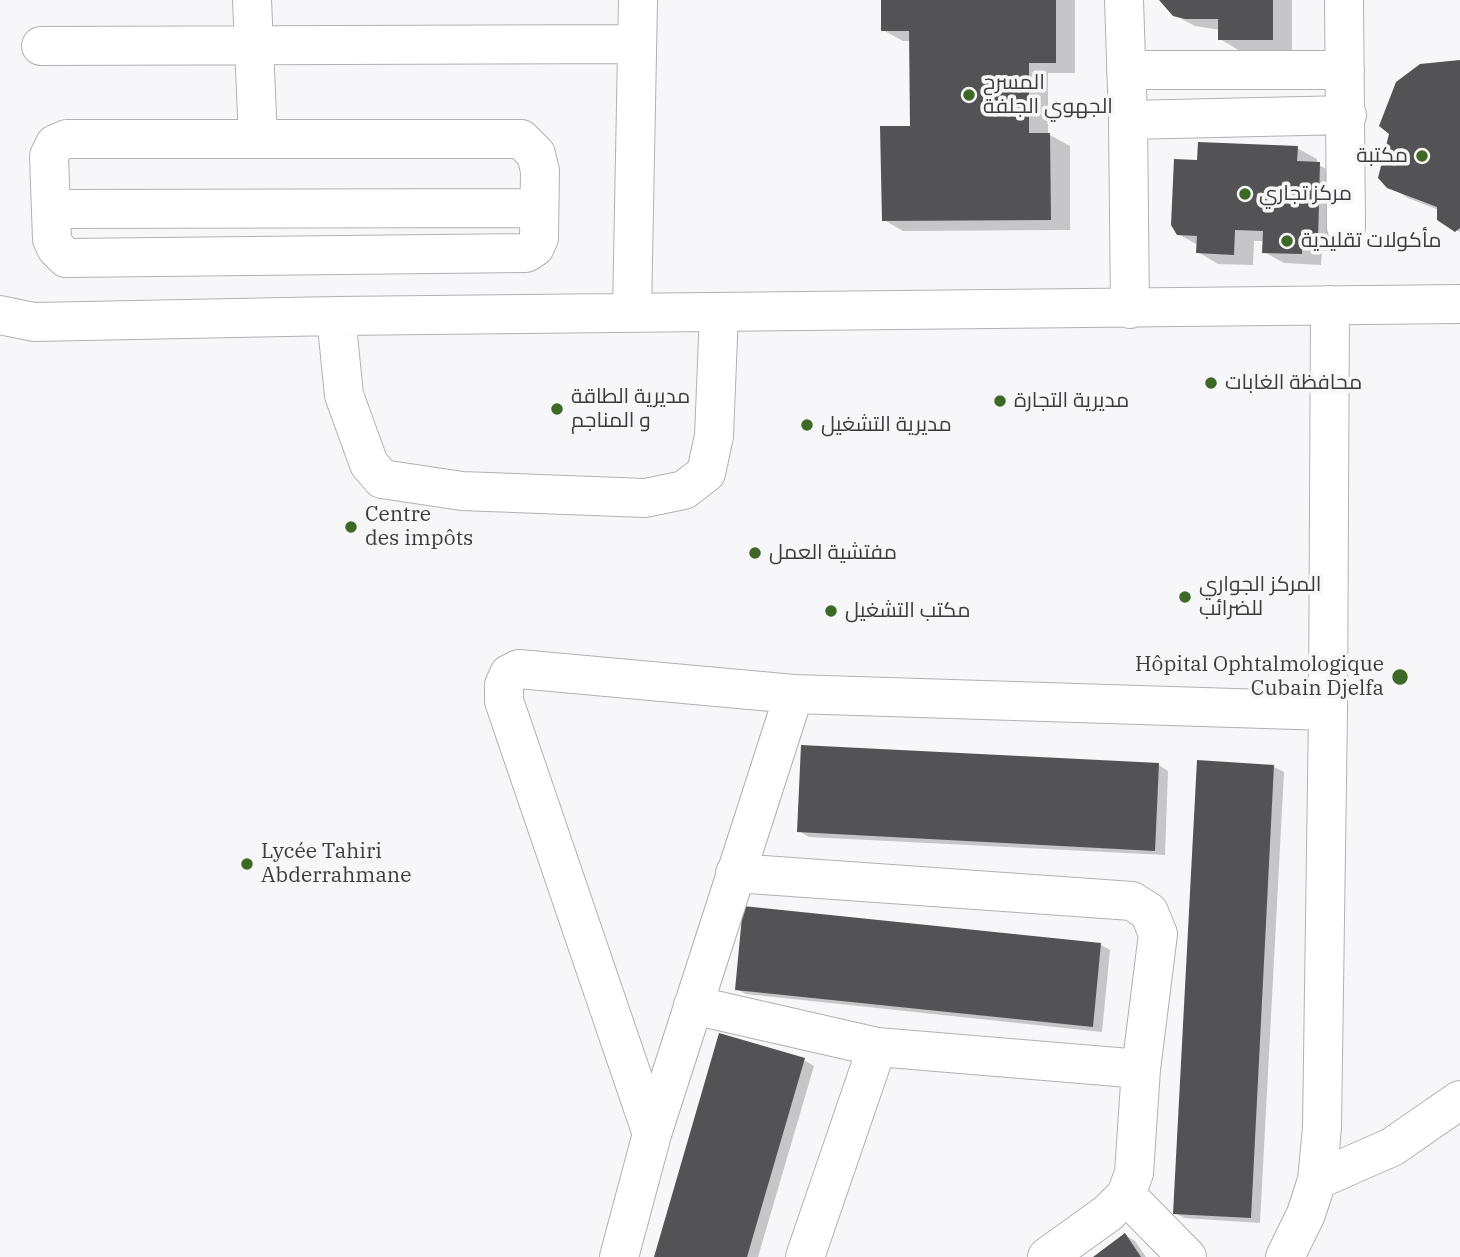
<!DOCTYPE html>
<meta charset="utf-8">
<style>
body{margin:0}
canvas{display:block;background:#f7f7fa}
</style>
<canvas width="1460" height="1257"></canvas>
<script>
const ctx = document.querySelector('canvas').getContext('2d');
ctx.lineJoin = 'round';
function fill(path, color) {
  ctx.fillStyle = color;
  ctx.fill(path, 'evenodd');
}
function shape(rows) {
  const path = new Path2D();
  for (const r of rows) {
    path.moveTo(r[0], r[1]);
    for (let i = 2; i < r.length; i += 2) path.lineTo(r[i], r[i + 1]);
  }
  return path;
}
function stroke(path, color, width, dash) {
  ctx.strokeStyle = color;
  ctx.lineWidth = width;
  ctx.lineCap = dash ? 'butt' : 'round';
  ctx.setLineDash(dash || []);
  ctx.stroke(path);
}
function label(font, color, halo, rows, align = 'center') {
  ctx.font = font + ' "IBM Plex Serif",Cairo,serif';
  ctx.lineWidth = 7;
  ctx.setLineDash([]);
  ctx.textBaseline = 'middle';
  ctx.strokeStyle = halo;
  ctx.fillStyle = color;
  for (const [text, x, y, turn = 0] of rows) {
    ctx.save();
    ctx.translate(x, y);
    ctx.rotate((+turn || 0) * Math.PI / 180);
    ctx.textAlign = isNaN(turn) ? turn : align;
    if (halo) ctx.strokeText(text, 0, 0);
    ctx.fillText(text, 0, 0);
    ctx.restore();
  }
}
const shadow = shape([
 [882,0,1075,0,1075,73,1048,73,1048,134,1070,146,1070,230,903,231,884,220,912,128,911,41,903,41,883,30],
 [1161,0,1292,0,1292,51,1240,51,1220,39,1220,30,1195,26,1174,15],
 [1460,62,1460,232,1439,219,1439,210,1408,198,1388,186],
 [1297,148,1317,159,1317,164,1339,176,1337,251,1322,251,1321,265,1284,263,1264,252,1265,241,1254,241,1253,265,1218,264,1198,252,1198,245,1178,234,1199,162],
 [1159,765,1168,771,1165,855,809,837,799,831],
 [1274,767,1284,772,1260,1223,1185,1218,1175,1213],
 [1101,945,1110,950,1102,1032,746,994,736,989],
 [804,1060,814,1066,758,1257,656,1257],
 [1125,1235,1135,1241,1146,1257,1095,1257]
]);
const building = shape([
 [881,0,1056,0,1056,63,1029,63,1029,133,1050,133,1051,220,882,221,880,126,910,126,909,31,881,31],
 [1159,0,1273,0,1273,40,1218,40,1218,19,1185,19,1173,16],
 [1460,60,1460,228,1455,232,1437,220,1437,207,1387,188,1378,178,1389,134,1379,126,1396,82,1420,64],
 [1198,142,1298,146,1297,161,1320,162,1318,241,1302,240,1302,254,1262,253,1263,231,1235,230,1234,255,1196,253,1197,236,1177,235,1171,225,1174,159,1197,160],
 [801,745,1159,763,1155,851,797,832],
 [1197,760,1274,765,1251,1218,1173,1214],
 [743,906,1101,943,1093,1027,735,990],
 [719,1033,805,1058,747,1257,654,1257],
 [1125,1233,1141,1257,1093,1257]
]);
const minor = shape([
 [252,0,258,139],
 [1124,0,1128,120,1130,309],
 [1344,0,1346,227],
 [41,46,637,44],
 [1126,70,1345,70],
 [1128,120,1347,115],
 [67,139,521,139,536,154,540,171,539,238,535,247,526,253,66,258,56,248,52,239,49,156,55,144,67,139],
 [51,209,539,208],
 [632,313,638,0],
 [0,315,34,322,336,316,1460,304],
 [336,316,344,395,369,464,382,479,462,491,645,498,684,490,706,473,714,436,719,313],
 [735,873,1132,901,1149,912,1158,934,1141,1069,1134,1173,1126,1195,1108,1213,1047,1257],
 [693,1005,877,1047,1141,1069],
 [652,1134,504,701,504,685,509,674,519,669,794,694,1328,711],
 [1317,1180,1392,1147,1460,1100],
 [1126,1195,1187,1257],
 [619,1257,652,1134,794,694],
 [805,1257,877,1047],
 [1285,1257,1306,1214,1317,1180,1322,1128,1328,711,1330,305]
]);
const markers = [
 [969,95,7,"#3d6825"],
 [1422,156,7,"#3d6825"],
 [1245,194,7,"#3d6825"],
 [1287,241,7,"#3d6825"],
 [1211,383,7,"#3d6825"],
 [1000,401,7,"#3d6825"],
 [557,409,7,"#3d6825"],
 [807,425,7,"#3d6825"],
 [351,527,7,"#3d6825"],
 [755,553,7,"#3d6825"],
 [1185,597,7,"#3d6825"],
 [831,611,7,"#3d6825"],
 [1400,677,9,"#3d6825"],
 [247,864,7,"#3d6825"]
];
const poiNames = [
 ["المسرح",983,83],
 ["الجهوي الجلفة",983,107],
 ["مكتبة",1408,156,"right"],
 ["مركز تجاري",1259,194],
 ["مأكولات تقليدية",1301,241],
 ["محافظة الغابات",1225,383],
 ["مديرية الطاقة",571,397],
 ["و المناجم",571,421],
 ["مديرية التجارة",1014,401],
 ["مديرية التشغيل",821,425],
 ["Centre",365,515],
 ["des impôts",365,539],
 ["مفتشية العمل",769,553],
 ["المركز الجواري",1199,585],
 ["للضرائب",1199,609],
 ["مكتب التشغيل",845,611],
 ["Hôpital Ophtalmologique",1384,665,"right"],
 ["Cubain Djelfa",1384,689,"right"],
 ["Lycée Tahiri",261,852],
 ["Abderrahmane",261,876]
];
fill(shadow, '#0003');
fill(building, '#535355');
stroke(minor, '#b1b1b4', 40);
stroke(minor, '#fff', 38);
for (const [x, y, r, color] of markers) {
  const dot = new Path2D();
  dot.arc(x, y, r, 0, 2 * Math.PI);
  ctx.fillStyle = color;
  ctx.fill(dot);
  stroke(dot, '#f7f7fa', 2.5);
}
label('21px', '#3c3c3d', '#f7f7fa', poiNames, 'left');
</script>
